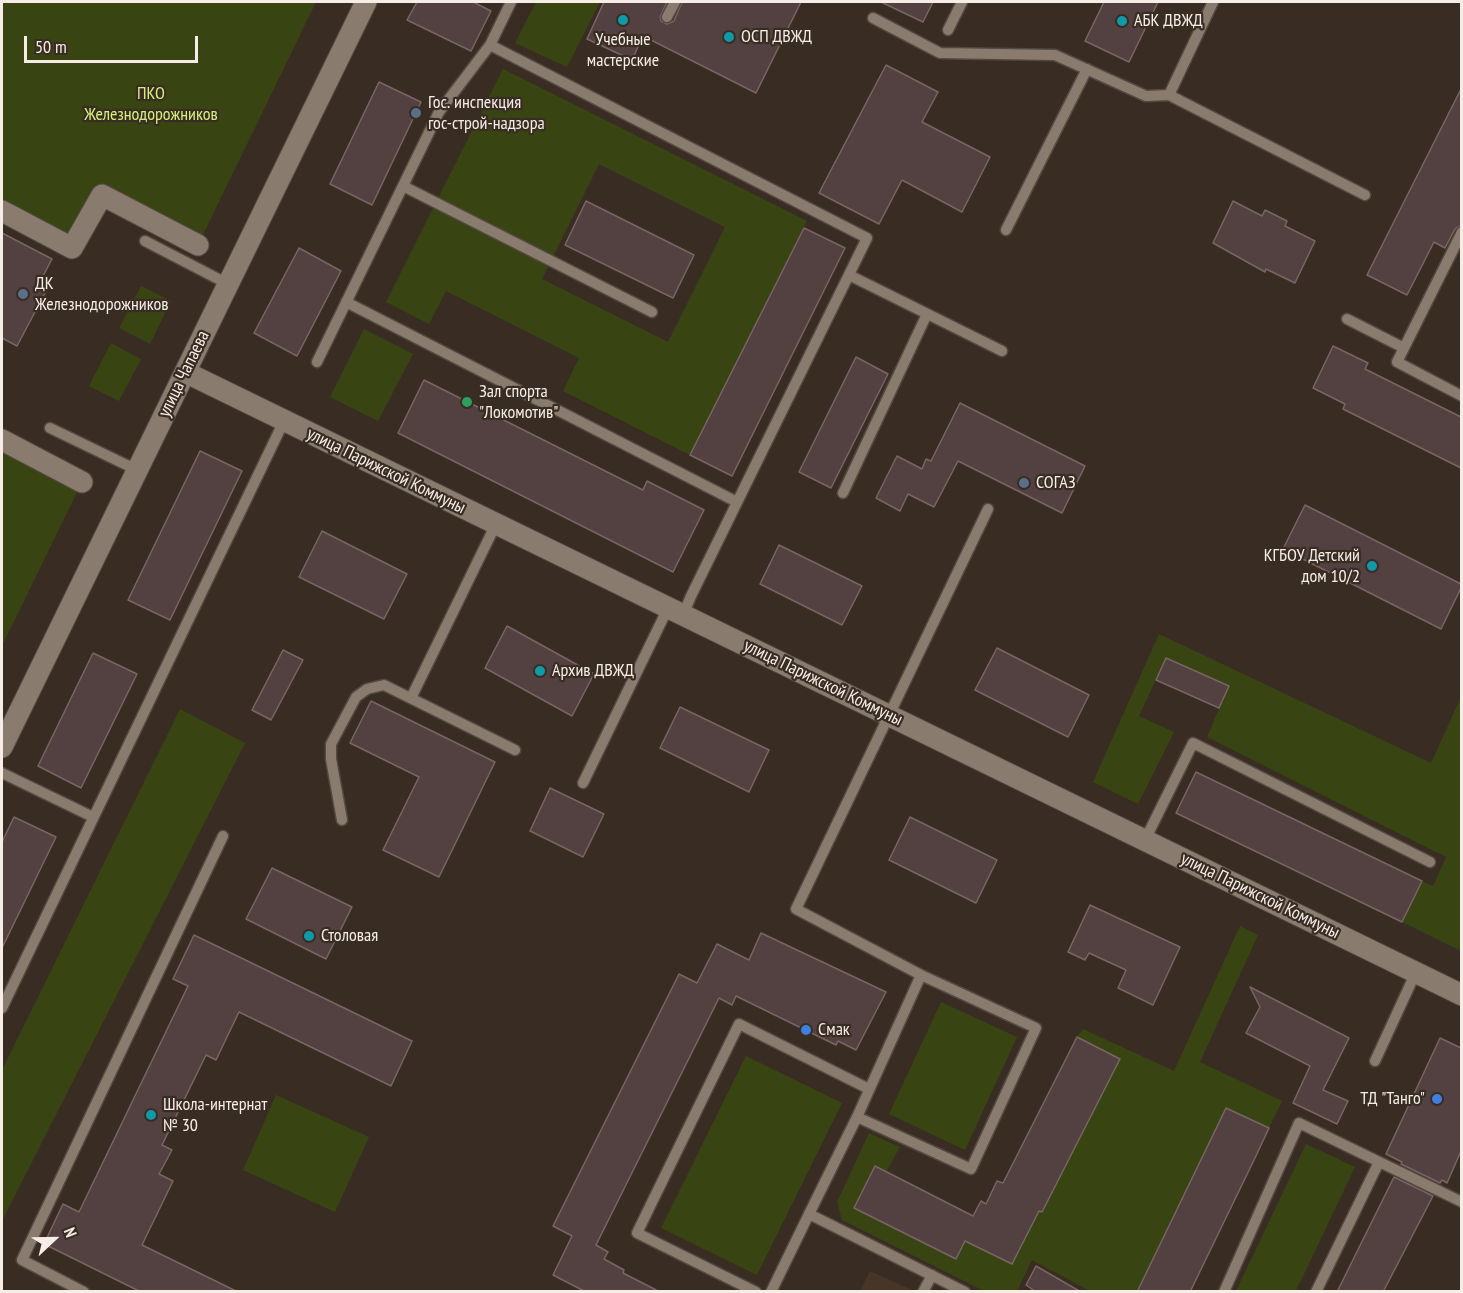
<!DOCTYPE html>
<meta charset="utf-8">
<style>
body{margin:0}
#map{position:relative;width:1463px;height:1293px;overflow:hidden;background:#392d23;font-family:"PT Sans Narrow",sans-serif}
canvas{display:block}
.frame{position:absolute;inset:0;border:3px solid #f6ede7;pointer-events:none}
.north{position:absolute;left:24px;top:1209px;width:60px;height:60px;-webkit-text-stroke:4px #392d23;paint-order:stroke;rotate:68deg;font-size:16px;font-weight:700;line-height:24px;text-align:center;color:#f6ede7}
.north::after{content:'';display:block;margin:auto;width:21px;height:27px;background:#f6ede7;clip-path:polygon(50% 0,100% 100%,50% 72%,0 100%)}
.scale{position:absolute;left:24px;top:36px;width:174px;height:27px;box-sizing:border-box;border:3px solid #f6ede7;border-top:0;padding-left:8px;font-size:18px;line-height:21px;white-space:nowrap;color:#f6ede7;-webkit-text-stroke:4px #392d23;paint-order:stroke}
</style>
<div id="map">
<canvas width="1463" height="1293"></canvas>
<div class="frame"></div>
<div class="north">N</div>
<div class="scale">50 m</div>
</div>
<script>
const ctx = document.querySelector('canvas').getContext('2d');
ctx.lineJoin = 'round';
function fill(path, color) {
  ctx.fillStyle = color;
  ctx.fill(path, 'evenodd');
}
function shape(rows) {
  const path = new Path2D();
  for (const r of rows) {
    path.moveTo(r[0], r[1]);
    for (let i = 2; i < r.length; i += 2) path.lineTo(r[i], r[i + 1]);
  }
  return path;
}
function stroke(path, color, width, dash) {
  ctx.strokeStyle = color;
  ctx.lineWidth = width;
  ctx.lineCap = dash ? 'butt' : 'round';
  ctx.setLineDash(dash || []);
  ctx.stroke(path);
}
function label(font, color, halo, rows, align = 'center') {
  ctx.font = font + ' "PT Sans Narrow",sans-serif';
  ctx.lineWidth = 4.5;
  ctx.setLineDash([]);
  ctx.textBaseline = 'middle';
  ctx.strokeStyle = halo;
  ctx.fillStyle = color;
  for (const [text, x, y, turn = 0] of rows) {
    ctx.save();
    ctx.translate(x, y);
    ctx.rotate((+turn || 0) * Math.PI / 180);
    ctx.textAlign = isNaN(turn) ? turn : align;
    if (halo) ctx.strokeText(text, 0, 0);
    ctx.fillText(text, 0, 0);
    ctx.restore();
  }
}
const built = shape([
 [870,1271,914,1291,860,1291]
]);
const green = shape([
 [2,2,316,2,198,245,102,195,72,248,2,211],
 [536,2,600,2,567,67,515,43],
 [503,69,807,221,690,455,563,391,579,358,446,291,429,324,386,302],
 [599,164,725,227,668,342,542,279],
 [141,286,171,301,150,344,119,328],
 [364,329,413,354,378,421,330,397],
 [111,343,141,359,119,401,89,386],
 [2,440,82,482,2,646],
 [1159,634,1431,763,1461,697,1461,951,1402,922,1422,881,1433,886,1446,857,1207,737,1229,685,1166,658,1139,716,1174,732,1138,804,1093,782],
 [180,709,245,743,2,1221,2,1070],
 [1240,926,1258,935,1200,1062,1282,1101,1269,1128,1226,1108,1137,1291,1090,1291,1032,1260,1017,1291,984,1291,842,1220,837,1202,869,1133,900,1147,886,1172,855,1208,956,1259,965,1241,1039,1211,1042,1212,1120,1059,1077,1037,1083,1029,1174,1071],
 [941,1002,1017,1037,965,1150,889,1114],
 [746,1056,842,1103,757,1275,661,1228],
 [276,1095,369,1137,335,1212,243,1170],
 [1306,1144,1355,1167,1296,1291,1236,1291]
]);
const building = shape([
 [417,2,473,2,491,11,471,51,407,20,417,2],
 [604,2,667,2,660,17,661,21,667,24,674,21,682,2,801,2,756,93,643,36,632,60,587,39,604,2],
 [881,2,933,2,923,22,881,2],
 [1104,2,1158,2,1129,62,1085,41,1104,2],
 [886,65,938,92,922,122,990,157,962,212,902,180,879,224,819,193,886,65],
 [379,82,421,102,372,205,330,184,379,82],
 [1461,89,1461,225,1455,229,1445,248,1434,242,1407,295,1367,275,1461,89],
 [586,201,694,255,673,298,565,245,586,201],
 [1233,201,1262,216,1265,210,1287,221,1285,226,1315,241,1295,283,1266,269,1265,272,1213,243,1233,201],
 [804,228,845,248,732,476,690,455,804,228],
 [2,233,52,259,43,276,52,280,17,346,2,338,2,233],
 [299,248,341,271,297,356,254,333,299,248],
 [1333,346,1368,363,1365,369,1461,417,1461,468,1343,409,1345,404,1313,388,1333,346],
 [856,357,888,374,831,488,799,472,856,357],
 [424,380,643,490,647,481,704,510,673,572,398,433,424,380],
 [960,403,1085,466,1062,513,958,461,934,507,908,494,900,511,876,498,897,456,922,469,926,459,931,461,960,403],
 [200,451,242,471,170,620,128,600,200,451],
 [1305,505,1461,584,1461,588,1441,629,1283,549,1305,505],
 [322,531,407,574,384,619,299,577,322,531],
 [779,545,862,586,842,625,760,584,779,545],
 [507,626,594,674,572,716,485,668,507,626],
 [997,648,1089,695,1068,737,975,690,997,648],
 [283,650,303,660,271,720,252,710,283,650],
 [93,653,137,674,81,788,38,766,93,653],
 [1166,658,1229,686,1219,708,1156,680,1166,658],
 [371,701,495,762,439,877,383,850,419,777,350,743,371,701],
 [680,707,769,750,749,792,660,748,680,707],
 [1196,772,1422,881,1402,922,1176,813,1196,772],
 [550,788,604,814,583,857,530,831,550,788],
 [14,817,56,837,2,948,2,842,14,817],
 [910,817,997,860,976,903,889,860,910,817],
 [272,868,352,907,326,959,246,919,272,868],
 [1090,905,1180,947,1153,1005,1118,988,1126,970,1089,953,1085,960,1068,952,1090,905],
 [761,933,886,992,856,1050,838,1041,836,1045,736,996,732,1005,719,998,596,1245,608,1252,604,1259,624,1270,623,1273,660,1292,586,1292,553,1275,572,1236,553,1226,679,974,697,983,717,944,749,960,761,933],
 [194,935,412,1041,391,1086,239,1012,216,1060,206,1055,162,1145,172,1150,159,1174,173,1181,142,1245,238,1292,141,1292,44,1244,63,1204,79,1212,188,986,173,979,194,935],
 [1250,987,1349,1038,1323,1090,1348,1101,1337,1124,1293,1103,1310,1066,1246,1033,1260,1007,1250,987],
 [1077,1037,1120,1059,1042,1212,1039,1211,1012,1264,965,1241,956,1259,854,1208,875,1166,973,1216,981,1201,986,1204,997,1181,1003,1183,1077,1037],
 [1440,1038,1461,1048,1461,1151,1447,1183,1442,1180,1440,1183,1401,1164,1402,1162,1386,1154,1440,1038],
 [1226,1108,1269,1128,1255,1158,1190,1292,1137,1292,1226,1108],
 [1394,1177,1433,1196,1383,1292,1337,1292,1394,1177],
 [1036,1266,1081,1292,1036,1292,1026,1285,1036,1266]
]);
const lane = shape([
 [1213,2,1169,95,1365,195],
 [667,17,675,2],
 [873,18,940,53,1055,55,1146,96,1169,95],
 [948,30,962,2],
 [490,45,867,238,691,596,683,615],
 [403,186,652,312],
 [1006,230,1087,69],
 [1462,232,1397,362,1462,396],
 [145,241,228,284],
 [849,275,1002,351],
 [346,302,737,502],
 [1347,319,1404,348],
 [317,362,439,112,490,45,511,2],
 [50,428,137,470],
 [843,493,927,314],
 [411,698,496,524],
 [2,773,93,817],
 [583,783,668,608],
 [342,820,331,759,331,744,356,697,367,689,384,685,515,750],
 [1145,840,1193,743,1430,862],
 [2,1008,284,421],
 [1375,1061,1416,972],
 [857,1117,971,1169,1036,1028,921,975],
 [84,1292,22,1260,223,836],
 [756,1292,637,1233,739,1024,869,1089],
 [771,1292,809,1214],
 [923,1292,932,1275],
 [965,1292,809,1214,857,1117,921,975,796,909,988,509],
 [1224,1292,1299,1123,1462,1202],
 [1316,1292,1379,1162]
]);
const street = shape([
 [2,211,72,248,102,195,198,245],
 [185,372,1462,995],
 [2,440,82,482],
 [2,747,366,2]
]);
const markers = [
 [623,20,6,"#0f9aa8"],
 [1122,21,6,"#0f9aa8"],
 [729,37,6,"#0f9aa8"],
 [416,113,6,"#5c6f8a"],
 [23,294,6,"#5c6f8a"],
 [467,402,6,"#2e9e5b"],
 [1024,483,6,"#5c6f8a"],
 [1372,566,6,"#0f9aa8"],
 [540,671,6,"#0f9aa8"],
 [309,936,6,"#0f9aa8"],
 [806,1030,6,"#3f7fe0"],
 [1437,1099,6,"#3f7fe0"],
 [151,1115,6,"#0f9aa8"]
];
const poiNames = [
 ["АБК ДВЖД",1134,21],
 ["ОСП ДВЖД",741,37],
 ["Учебные",623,40,"center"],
 ["мастерские",623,61,"center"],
 ["Гос. инспекция",428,103],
 ["гос-строй-надзора",428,124],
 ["ДК",35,284],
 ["Железнодорожников",35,305],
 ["Зал спорта",479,392],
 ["\"Локомотив\"",479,413],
 ["СОГАЗ",1036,483],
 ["КГБОУ Детский",1360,556,"right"],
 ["дом 10/2",1360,577,"right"],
 ["Архив ДВЖД",552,671],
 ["Столовая",321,936],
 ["Смак",818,1030],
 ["ТД \"Танго\"",1425,1099,"right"],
 ["Школа-интернат",163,1105],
 ["№ 30",163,1126]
];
const parkNames = [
 ["ПКО",151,94],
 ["Железнодорожников",151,115]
];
const streetNames = [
 ["улица Чапаева",184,374,-64],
 ["улица Парижской Коммуны",386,471,26],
 ["улица Парижской Коммуны",823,683,26],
 ["улица Парижской Коммуны",1260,896,26]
];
fill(built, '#473527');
fill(green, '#394413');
fill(building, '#534141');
stroke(building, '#786564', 1.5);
stroke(lane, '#534941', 13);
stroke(street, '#534941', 23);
stroke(lane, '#8a7b6f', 10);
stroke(street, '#8a7b6f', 21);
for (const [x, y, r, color] of markers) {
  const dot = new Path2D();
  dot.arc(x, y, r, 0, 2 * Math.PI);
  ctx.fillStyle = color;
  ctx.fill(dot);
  stroke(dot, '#392d23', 2);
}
label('18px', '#f6ede7', '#392d23', poiNames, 'left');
label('18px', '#d3f179', '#392d23', parkNames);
label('18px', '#f6ede7', '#392d23', streetNames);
</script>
